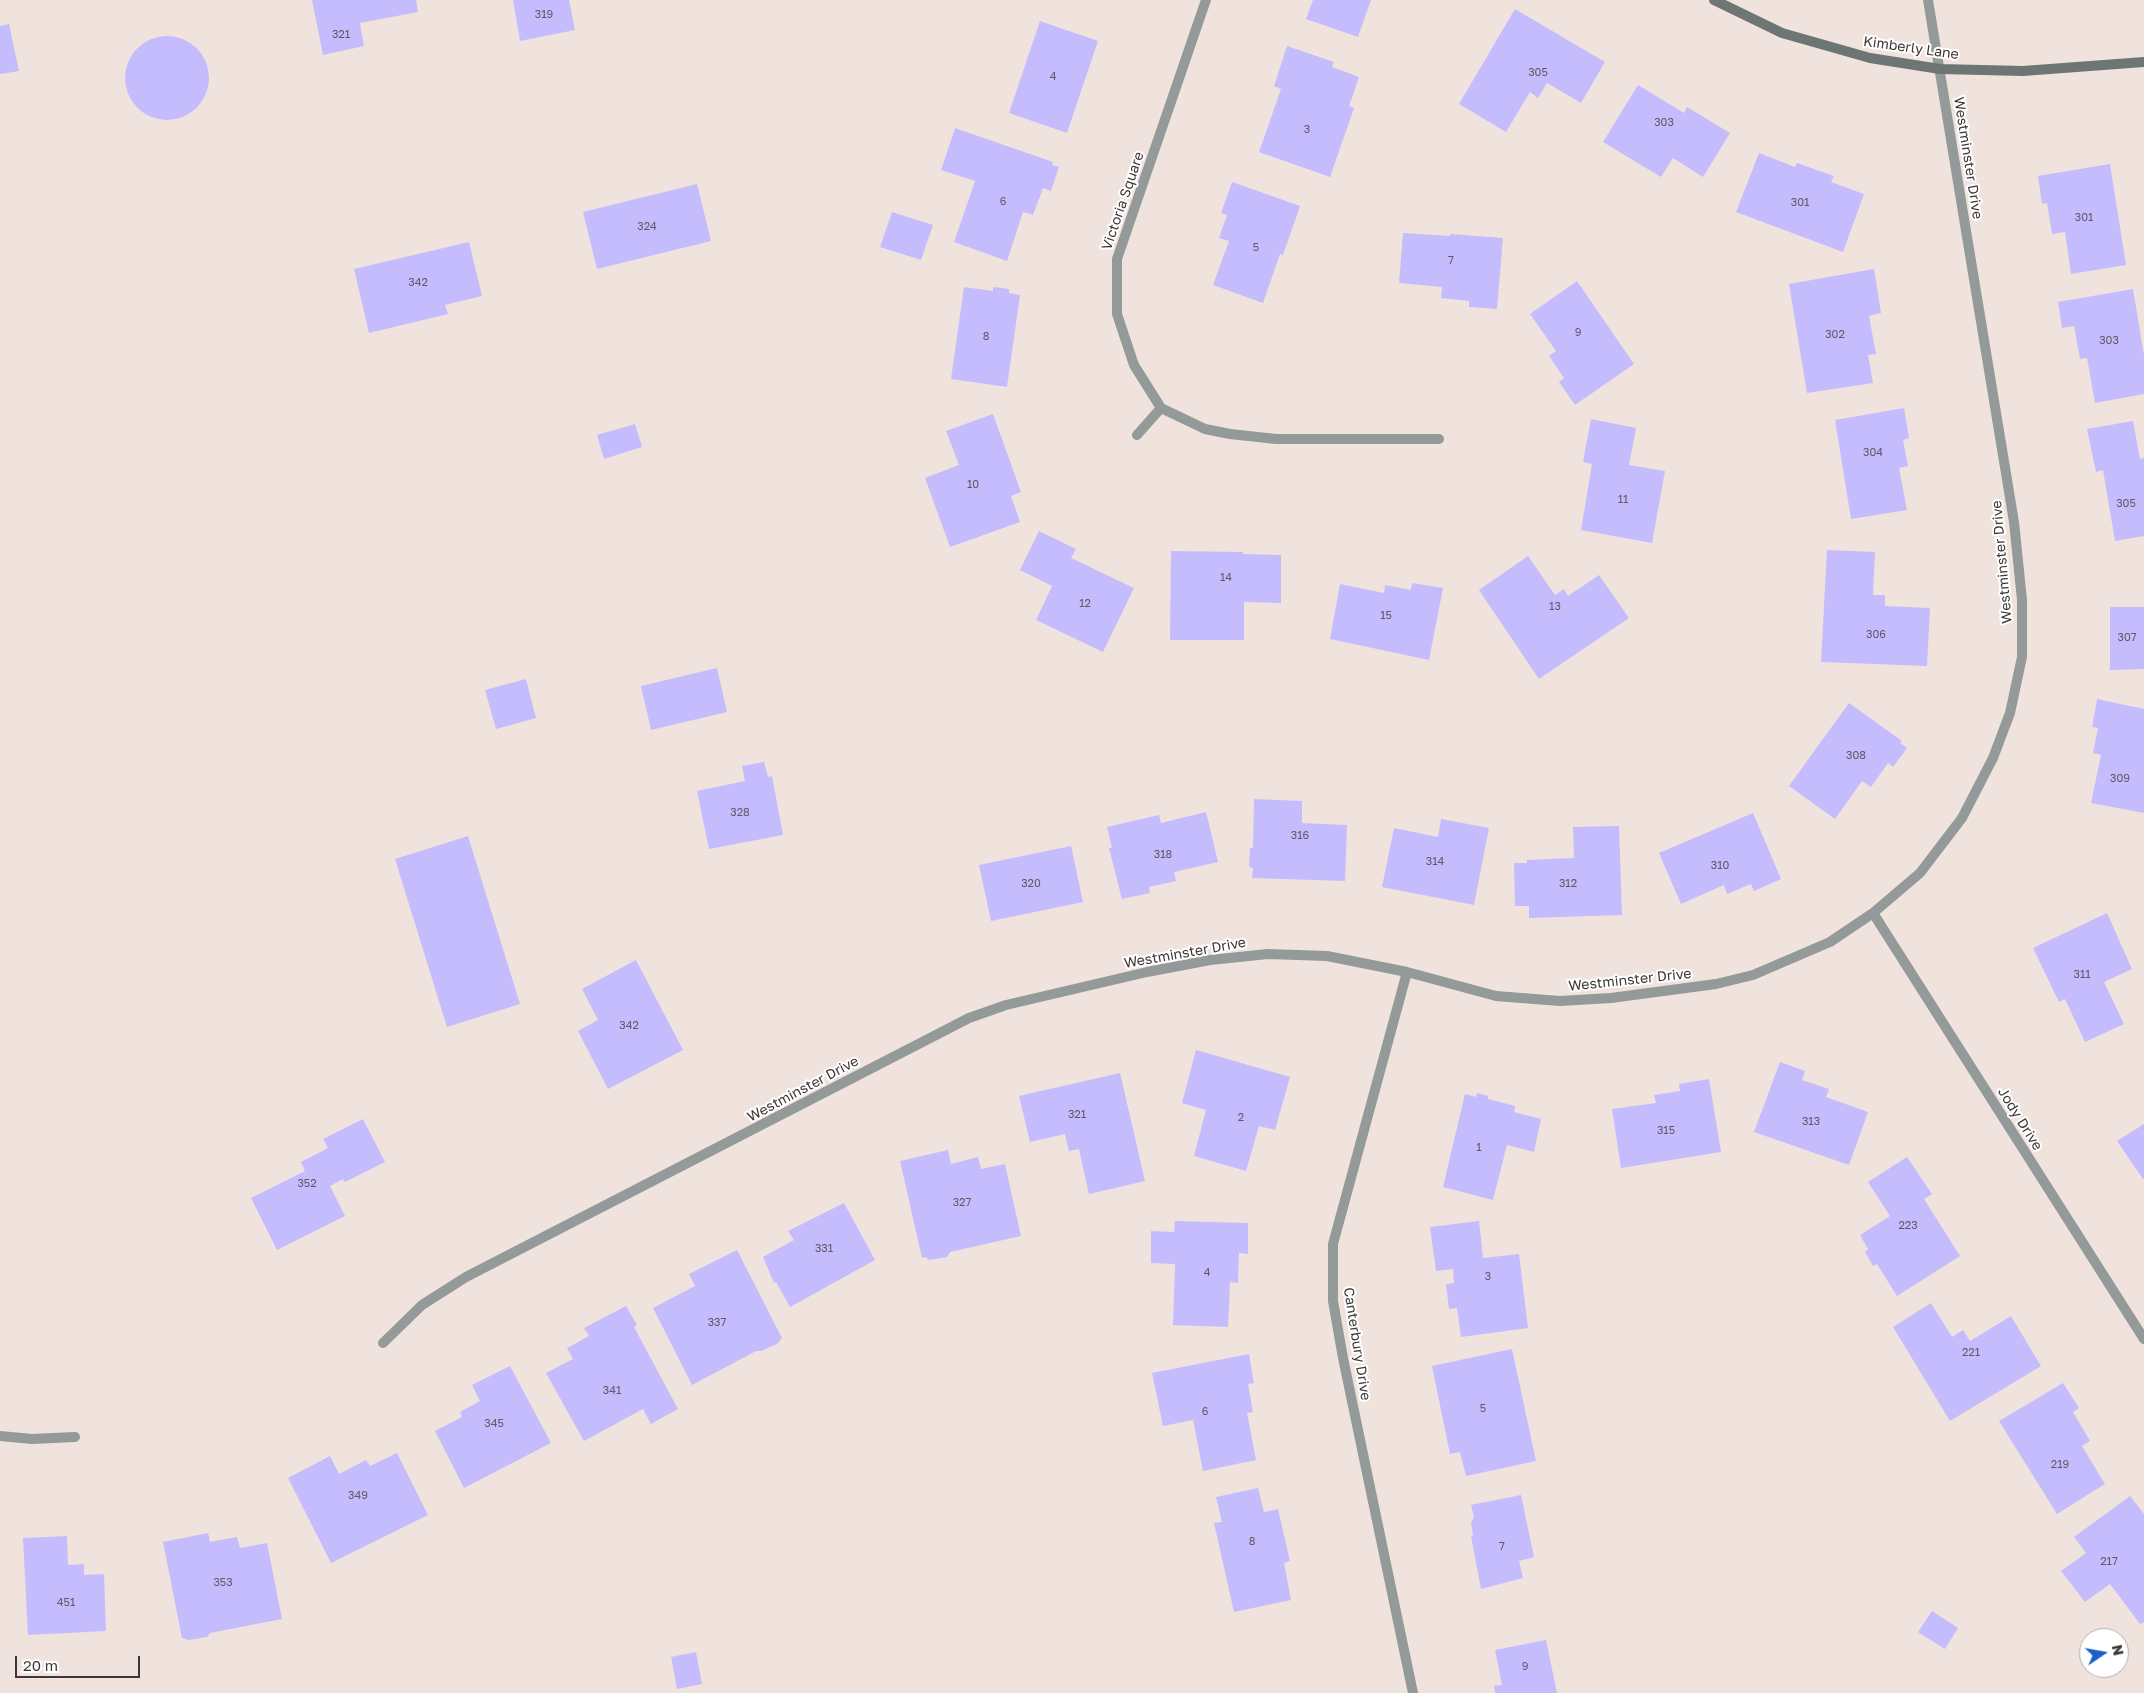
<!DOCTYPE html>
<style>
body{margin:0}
#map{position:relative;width:2144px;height:1693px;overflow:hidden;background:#f0e3dd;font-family:"Golos Text",sans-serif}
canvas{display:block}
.north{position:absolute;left:2079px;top:1628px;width:50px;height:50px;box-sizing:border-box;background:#fff;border:1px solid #b1afae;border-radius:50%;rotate:78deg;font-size:14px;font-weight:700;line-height:20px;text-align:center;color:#3d3835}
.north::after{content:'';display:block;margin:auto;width:18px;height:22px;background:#1861cc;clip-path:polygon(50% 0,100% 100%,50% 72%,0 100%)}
.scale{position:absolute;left:15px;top:1656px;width:125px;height:22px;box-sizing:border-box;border:2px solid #3d3835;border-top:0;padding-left:6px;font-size:15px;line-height:18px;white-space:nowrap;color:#3d3835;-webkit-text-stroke:4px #fff;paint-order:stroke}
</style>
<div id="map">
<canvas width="2144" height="1693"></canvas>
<div class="north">N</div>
<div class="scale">20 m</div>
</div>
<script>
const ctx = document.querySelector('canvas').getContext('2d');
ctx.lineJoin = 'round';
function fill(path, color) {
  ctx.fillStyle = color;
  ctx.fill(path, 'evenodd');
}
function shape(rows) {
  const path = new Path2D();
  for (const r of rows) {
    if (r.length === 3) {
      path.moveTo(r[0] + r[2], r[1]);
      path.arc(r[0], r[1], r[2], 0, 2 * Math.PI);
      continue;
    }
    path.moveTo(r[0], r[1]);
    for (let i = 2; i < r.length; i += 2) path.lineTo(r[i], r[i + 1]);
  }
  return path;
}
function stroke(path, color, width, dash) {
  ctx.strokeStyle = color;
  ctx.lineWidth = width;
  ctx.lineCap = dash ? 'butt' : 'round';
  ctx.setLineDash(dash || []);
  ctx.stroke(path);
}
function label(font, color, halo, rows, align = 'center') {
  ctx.font = font + ' "Golos Text",sans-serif';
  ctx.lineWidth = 4;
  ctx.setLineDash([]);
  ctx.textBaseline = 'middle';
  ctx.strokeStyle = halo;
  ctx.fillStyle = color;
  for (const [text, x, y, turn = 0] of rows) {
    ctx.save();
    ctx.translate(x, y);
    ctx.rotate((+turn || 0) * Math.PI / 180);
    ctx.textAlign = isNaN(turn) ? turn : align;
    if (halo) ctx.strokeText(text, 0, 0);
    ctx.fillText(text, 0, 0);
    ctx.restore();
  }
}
const building = shape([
 [312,0,416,0,418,12,360,23,364,46,323,55],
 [513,0,569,0,575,30,520,41],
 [1313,0,1371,0,1358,37,1306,19],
 [1515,9,1605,62,1581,103,1547,83,1538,98,1530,92,1506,132,1459,104],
 [1040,21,1098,41,1067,133,1009,113],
 [9,24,19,71,0,74,0,26],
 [167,78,42],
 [1287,46,1334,62,1332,67,1359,77,1349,106,1354,108,1330,177,1259,152,1281,89,1274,86],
 [1638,85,1684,113,1687,107,1730,133,1703,177,1673,158,1661,177,1603,142],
 [955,128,1053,162,1052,165,1059,167,1051,191,1043,188,1033,215,1023,212,1007,261,954,242,975,181,941,170],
 [1759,153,1795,167,1797,163,1834,176,1831,182,1864,194,1843,252,1736,212],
 [2110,164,2126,265,2071,274,2065,232,2052,234,2047,203,2042,204,2038,176],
 [1232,182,1300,206,1283,255,1280,254,1263,303,1213,285,1229,241,1219,238,1227,215,1221,213],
 [697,184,711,241,597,269,583,212],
 [892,212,933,225,921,260,880,247],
 [1403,233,1450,236,1450,234,1503,238,1497,309,1469,307,1469,301,1441,298,1442,287,1399,283],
 [469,242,482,296,445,305,448,314,369,333,354,269],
 [1874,269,1881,313,1869,316,1876,354,1868,355,1873,383,1807,393,1789,284],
 [1577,281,1634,364,1575,405,1559,382,1564,378,1549,356,1556,351,1530,314],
 [964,287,993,291,993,287,1009,289,1009,293,1020,295,1007,387,951,379],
 [2133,289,2144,355,2144,394,2095,403,2087,358,2080,359,2074,326,2062,328,2058,302],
 [1904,408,1909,438,1903,440,1908,466,1899,468,1907,510,1851,519,1835,420],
 [993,414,1021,492,1011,496,1020,522,950,547,925,478,959,465,946,431],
 [1591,419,1636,428,1629,465,1665,471,1652,543,1581,530,1592,464,1583,462],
 [2133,421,2140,459,2144,458,2144,536,2115,541,2103,470,2096,472,2087,429],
 [635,424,642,447,604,459,597,435],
 [1039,531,1076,549,1071,558,1134,588,1103,652,1036,620,1052,586,1020,570],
 [1827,550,1875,552,1873,595,1885,595,1885,606,1930,608,1927,666,1821,662],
 [1171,551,1243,552,1243,554,1281,555,1281,603,1244,602,1244,640,1170,640],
 [1528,556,1555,595,1564,589,1568,596,1599,575,1629,618,1539,679,1479,590],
 [1412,583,1443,588,1429,660,1330,639,1340,584,1384,593,1385,585,1411,590],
 [2110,607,2144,607,2144,669,2110,670],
 [717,668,727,712,651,730,641,686],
 [526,679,536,718,496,729,485,690],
 [2097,699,2144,709,2144,813,2091,803,2101,755,2093,753,2098,728,2092,727],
 [1849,703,1902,741,1900,743,1907,748,1893,767,1888,763,1871,787,1862,781,1835,819,1789,786],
 [764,762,768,777,772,776,783,835,709,849,697,791,745,781,742,766],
 [1254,799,1302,801,1302,823,1347,825,1345,881,1252,878,1253,868,1249,867,1250,848,1253,848],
 [1206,812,1218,862,1174,872,1176,881,1149,887,1150,893,1122,899,1109,848,1112,848,1107,827,1159,815,1161,823],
 [1753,813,1781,879,1754,891,1751,884,1727,894,1724,885,1681,904,1659,853],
 [1441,819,1489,828,1474,905,1382,887,1394,828,1438,837],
 [1619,826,1622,915,1529,918,1529,906,1515,906,1514,863,1527,863,1527,860,1574,858,1573,827],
 [468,836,520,1004,447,1027,395,859],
 [1071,846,1083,902,991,921,979,865],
 [2107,913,2132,969,2104,982,2124,1024,2085,1042,2065,999,2059,1002,2033,948],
 [636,960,683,1050,608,1089,578,1031,598,1020,582,989],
 [1196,1050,1290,1077,1275,1130,1259,1126,1246,1171,1194,1156,1206,1110,1182,1103],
 [1780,1062,1805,1071,1802,1080,1829,1089,1826,1097,1868,1112,1849,1165,1754,1132],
 [1120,1073,1145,1181,1089,1194,1079,1149,1069,1151,1065,1134,1030,1142,1019,1096],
 [1709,1079,1721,1152,1621,1168,1612,1109,1656,1103,1654,1095,1680,1091,1679,1084],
 [1477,1093,1488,1096,1488,1099,1515,1106,1514,1112,1541,1119,1534,1152,1507,1145,1493,1200,1443,1187,1465,1094,1476,1097],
 [363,1119,385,1162,345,1182,343,1179,330,1186,345,1216,277,1250,251,1198,305,1171,301,1162,328,1148,323,1139],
 [2144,1124,2144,1179,2143,1179,2117,1141],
 [948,1150,951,1164,978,1157,981,1169,1005,1164,1021,1236,950,1252,947,1257,929,1260,926,1257,922,1258,900,1161],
 [1907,1157,1932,1194,1924,1199,1960,1256,1897,1296,1877,1264,1873,1266,1865,1252,1868,1249,1860,1235,1890,1216,1868,1182],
 [844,1203,875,1260,790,1307,776,1282,774,1283,763,1257,794,1240,788,1231],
 [1175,1221,1248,1223,1248,1254,1239,1253,1238,1283,1230,1282,1228,1327,1173,1325,1175,1264,1151,1263,1151,1231,1174,1232],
 [1479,1221,1483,1258,1519,1254,1528,1328,1461,1337,1457,1308,1449,1309,1446,1284,1454,1283,1453,1269,1436,1271,1430,1227],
 [737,1250,782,1338,777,1344,761,1351,756,1351,692,1385,653,1308,695,1286,689,1274],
 [1931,1303,1952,1337,1963,1330,1970,1341,2011,1316,2041,1366,1950,1421,1893,1327],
 [626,1306,637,1325,634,1327,678,1409,651,1424,643,1409,584,1441,546,1373,573,1359,567,1348,589,1336,584,1328],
 [1512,1349,1536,1461,1466,1476,1460,1452,1450,1454,1432,1366],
 [1249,1354,1254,1383,1248,1384,1253,1412,1247,1413,1256,1460,1203,1471,1193,1420,1163,1426,1152,1373],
 [510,1366,551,1443,464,1488,435,1431,462,1417,460,1412,480,1401,472,1385],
 [2063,1383,2079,1408,2073,1412,2090,1441,2082,1446,2105,1484,2057,1514,1999,1421],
 [397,1453,428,1515,331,1563,288,1478,330,1456,339,1474,366,1460,370,1466],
 [1258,1488,1264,1512,1278,1509,1290,1561,1284,1563,1291,1600,1234,1612,1214,1523,1222,1522,1216,1497],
 [1521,1495,1534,1557,1519,1561,1523,1578,1481,1589,1471,1536,1473,1535,1471,1523,1474,1517,1471,1505],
 [2130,1496,2144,1514,2144,1622,2140,1624,2110,1584,2085,1602,2061,1571,2086,1553,2074,1537],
 [208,1533,210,1542,237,1537,240,1548,267,1543,282,1619,210,1633,207,1637,189,1640,182,1638,163,1542],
 [67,1536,68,1565,84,1564,84,1575,104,1574,106,1631,28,1635,23,1538],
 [1932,1611,1958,1628,1945,1649,1918,1632],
 [1546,1640,1557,1693,1495,1693,1494,1686,1502,1685,1495,1650],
 [696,1652,702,1684,677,1689,671,1657]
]);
const street = shape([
 [1206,0,1117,259,1117,314,1134,365,1161,408,1205,429,1230,434,1276,439,1439,439],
 [1137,435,1161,408],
 [1873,913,2144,1339],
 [1407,972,1333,1244,1333,1301,1343,1358,1413,1693],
 [383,1343,422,1305,466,1277,969,1018,1006,1005,1147,972,1210,960,1268,954,1327,956,1407,972,1496,996,1560,1001,1611,998,1716,984,1753,975,1830,942,1873,913,1920,873,1962,818,1993,758,2010,713,2022,657,2022,600,2014,522,1928,0],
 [0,1436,32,1439,75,1437]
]);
const secondary = shape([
 [1714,0,1782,33,1870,58,1940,69,2023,71,2144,62]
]);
const numberNames = [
 ["319",544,15],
 ["321",341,35],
 ["305",1538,73],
 ["4",1053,77],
 ["303",1664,123],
 ["3",1307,130],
 ["6",1003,202],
 ["301",1800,203],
 ["301",2084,218],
 ["324",647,227],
 ["5",1256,248],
 ["7",1451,261],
 ["342",418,283],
 ["9",1578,333],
 ["302",1835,335],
 ["8",986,337],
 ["303",2109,341],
 ["304",1873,453],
 ["10",973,485],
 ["11",1623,500],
 ["305",2126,504],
 ["14",1226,578],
 ["12",1085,604],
 ["13",1555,607],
 ["15",1386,616],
 ["306",1876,635],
 ["307",2127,638],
 ["308",1856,756],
 ["309",2120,779],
 ["328",740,813],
 ["316",1300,836],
 ["318",1163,855],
 ["314",1435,862],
 ["310",1720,866],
 ["320",1031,884],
 ["312",1568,884],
 ["311",2082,975],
 ["342",629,1026],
 ["321",1077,1115],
 ["2",1241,1118],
 ["313",1811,1122],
 ["315",1666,1131],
 ["1",1479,1148],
 ["352",307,1184],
 ["327",962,1203],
 ["223",1908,1226],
 ["331",824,1249],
 ["4",1207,1273],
 ["3",1488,1277],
 ["337",717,1323],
 ["221",1971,1353],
 ["341",612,1391],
 ["5",1483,1409],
 ["6",1205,1412],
 ["345",494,1424],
 ["219",2060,1465],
 ["349",358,1496],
 ["8",1252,1542],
 ["7",1502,1547],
 ["217",2109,1562],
 ["353",223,1583],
 ["451",66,1603],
 ["9",1525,1667]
];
const streetNames = [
 ["Kimberly Lane",1911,48,8],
 ["Westminster Drive",1968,158,81],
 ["Victoria Square",1123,201,-71],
 ["Westminster Drive",2002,562,-95],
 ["Westminster Drive",1185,953,-10],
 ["Westminster Drive",1630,980,-6],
 ["Westminster Drive",803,1089,-28],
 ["Jody Drive",2020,1119,58],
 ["Canterbury Drive",1357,1344,81]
];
fill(building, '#c4bcfc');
stroke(street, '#949a99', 10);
stroke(secondary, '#6d7675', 10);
label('11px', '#5f5967', null, numberNames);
label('14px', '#3d3835', '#fff', streetNames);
</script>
